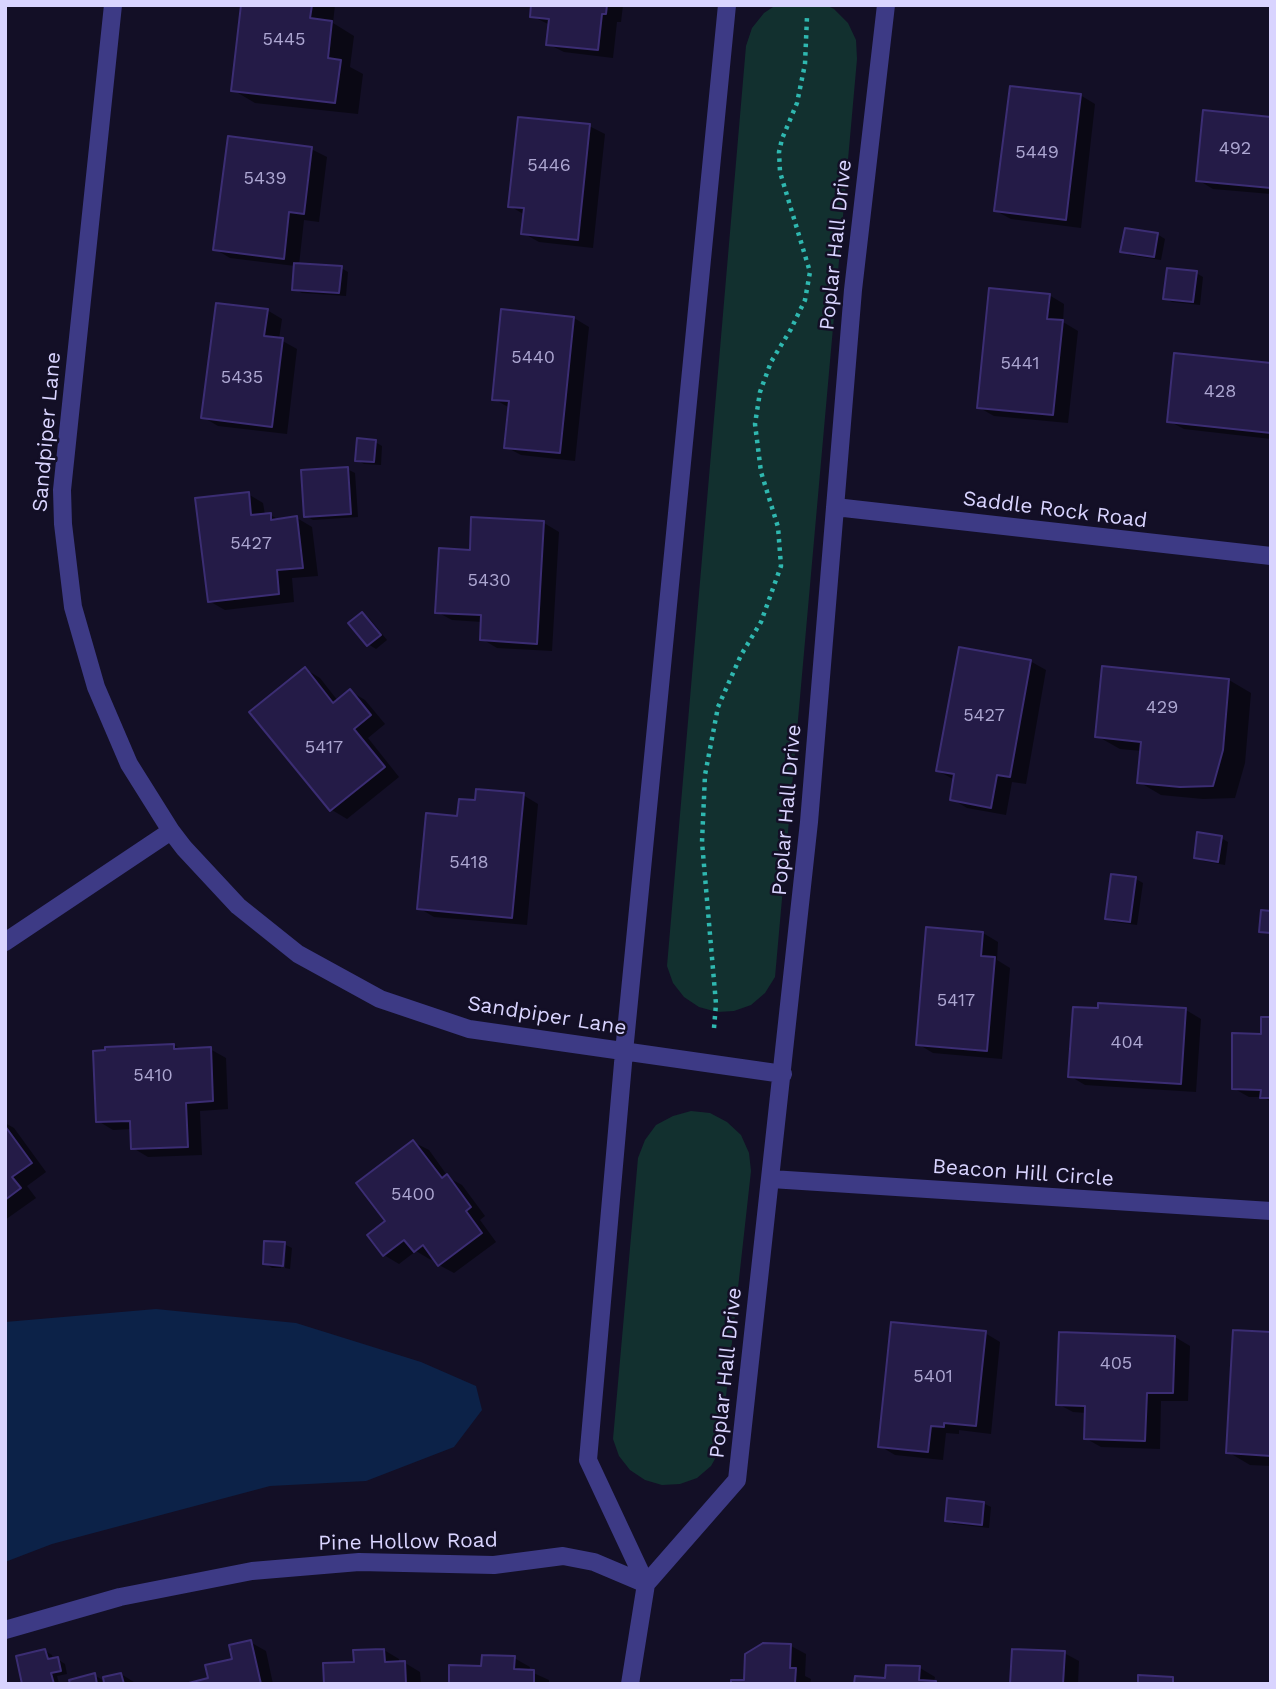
<!DOCTYPE html>
<style>
body{margin:0}
#map{position:relative;width:1276px;height:1689px;overflow:hidden;background:#130f26;font-family:"Work Sans",sans-serif}
canvas{display:block}
.frame{position:absolute;inset:0;border:7px solid #d9d4ff;pointer-events:none}
</style>
<div id="map">
<canvas width="1276" height="1689"></canvas>
<div class="frame"></div>
</div>
<script>
const ctx = document.querySelector('canvas').getContext('2d');
ctx.lineJoin = 'round';
function fill(path, color) {
  ctx.fillStyle = color;
  ctx.fill(path, 'evenodd');
}
function shape(rows) {
  const path = new Path2D();
  for (const r of rows) {
    path.moveTo(r[0], r[1]);
    for (let i = 2; i < r.length; i += 2) path.lineTo(r[i], r[i + 1]);
  }
  return path;
}
function stroke(path, color, width, dash) {
  ctx.strokeStyle = color;
  ctx.lineWidth = width;
  ctx.lineCap = dash ? 'butt' : 'round';
  ctx.setLineDash(dash || []);
  ctx.stroke(path);
}
function label(font, color, halo, rows, align = 'center') {
  ctx.font = font + ' "Work Sans",sans-serif';
  ctx.lineWidth = 5;
  ctx.setLineDash([]);
  ctx.textBaseline = 'middle';
  ctx.strokeStyle = halo;
  ctx.fillStyle = color;
  for (const [text, x, y, turn = 0] of rows) {
    ctx.save();
    ctx.translate(x, y);
    ctx.rotate((+turn || 0) * Math.PI / 180);
    ctx.textAlign = isNaN(turn) ? turn : align;
    if (halo) ctx.strokeText(text, 0, 0);
    ctx.fillText(text, 0, 0);
    ctx.restore();
  }
}
const green = shape([
 [776,5,826,5,834,9,848,23,856,40,857,59,775,977,765,993,751,1005,734,1011,717,1012,699,1007,684,997,673,983,667,966,746,46,752,28,764,13],
 [691,1111,710,1113,727,1122,741,1135,749,1153,751,1171,720,1450,711,1466,697,1478,680,1484,662,1485,645,1480,630,1470,619,1456,613,1439,638,1158,645,1140,656,1125,673,1116]
]);
const water = shape([
 [156,1309,296,1323,421,1362,476,1386,482,1410,454,1447,366,1481,270,1486,52,1544,5,1562,5,1322]
]);
const shadow = shape([
 [243,5,335,5,333,23,354,36,350,67,363,74,358,114,255,103,233,90],
 [533,5,623,5,621,22,617,22,613,58,564,52,548,44,550,25,532,16],
 [1080,95,1095,104,1081,228,1011,219,996,211],
 [1271,118,1271,194,1213,189,1198,180],
 [589,126,605,134,593,248,539,242,523,233,525,215,510,206],
 [311,149,327,157,319,222,304,220,299,265,341,268,348,272,346,296,302,293,294,289,295,266,230,258,215,249],
 [1157,234,1165,239,1161,260,1129,255,1122,251],
 [1196,273,1203,277,1200,305,1172,302,1165,298],
 [1049,295,1064,304,1063,322,1078,331,1068,423,994,416,978,407],
 [267,310,282,319,279,339,297,349,287,434,218,426,203,417],
 [503,311,574,318,589,327,575,461,521,455,506,447,510,408,494,399],
 [1271,365,1271,439,1184,429,1169,421],
 [375,442,382,446,381,465,364,464,357,460],
 [347,469,355,473,358,517,313,520,306,516],
 [248,494,263,503,265,515,270,515,280,520,297,518,312,527,318,576,292,578,294,602,225,610,209,601],
 [544,523,559,532,552,651,497,648,482,639,482,622,452,620,437,612,472,552],
 [362,614,369,618,387,640,376,649,368,644],
 [1030,661,1046,670,1026,784,1012,782,1006,815,967,808,952,799,953,779,938,771],
 [305,669,320,678,338,701,350,691,365,700,385,724,368,738,399,777,347,819,332,810,252,712],
 [1229,680,1251,693,1245,763,1235,798,1203,799,1161,795,1139,782,1142,751,1120,749,1097,736],
 [523,795,538,804,527,925,434,917,419,908,459,818,476,802],
 [1221,838,1228,842,1225,865,1203,861,1196,857],
 [1136,879,1143,883,1137,925,1114,922,1107,918],
 [983,933,998,942,997,960,1010,968,1002,1059,933,1053,918,1044],
 [1100,1010,1186,1010,1201,1019,1196,1092,1085,1085,1070,1076],
 [1271,1019,1271,1102,1263,1097,1249,1097,1233,1088],
 [174,1045,182,1050,210,1049,226,1058,228,1109,200,1111,202,1155,148,1157,133,1148,132,1129,113,1130,98,1121,107,1052],
 [5,1123,14,1128,46,1172,27,1186,36,1198,5,1220],
 [413,1142,429,1150,449,1178,462,1185,485,1216,480,1220,496,1242,454,1273,439,1265,434,1257,431,1260,416,1251,399,1264,384,1255,387,1221],
 [266,1243,286,1245,283,1245,281,1268,272,1268,265,1263],
 [286,1245,292,1248,290,1269,285,1268],
 [985,1333,1000,1342,991,1434,959,1430,959,1434,946,1433,943,1460,895,1455,880,1446],
 [1271,1334,1271,1466,1250,1465,1228,1452],
 [1175,1337,1190,1346,1188,1401,1161,1401,1160,1449,1101,1447,1085,1438,1087,1413,1073,1412,1058,1404],
 [983,1503,991,1507,989,1528,954,1524,947,1520],
 [250,1642,266,1651,273,1684,193,1684,210,1679,234,1660],
 [791,1646,806,1654,805,1676,811,1679,810,1684,732,1684,746,1682],
 [384,1650,399,1659,399,1663,405,1663,420,1672,421,1684,326,1684,356,1664],
 [45,1651,52,1655,53,1660,57,1659,65,1664,67,1674,57,1676,59,1684,24,1684],
 [1064,1653,1079,1661,1078,1684,1012,1684],
 [514,1658,530,1667,529,1671,549,1680,549,1684,450,1684,483,1668],
 [920,1668,935,1677,934,1682,938,1684,856,1684,887,1680],
 [121,1674,137,1684,71,1684,94,1675,106,1682]
]);
const building = shape([
 [241,5,312,5,310,18,332,21,328,58,341,60,335,103,231,91,241,5],
 [531,5,607,5,606,14,602,14,598,50,546,45,549,19,530,17,531,5],
 [1010,86,1081,94,1066,220,994,211,1010,86],
 [1203,110,1271,117,1271,188,1196,181,1203,110],
 [518,117,590,124,578,240,521,234,524,208,508,207,518,117],
 [228,136,312,147,304,214,289,212,284,259,213,250,228,136],
 [1125,228,1158,233,1154,257,1120,252,1125,228],
 [294,263,342,266,339,293,292,290,294,263],
 [1167,268,1197,271,1193,302,1163,299,1167,268],
 [989,288,1050,294,1047,319,1063,320,1053,415,977,408,989,288],
 [216,303,268,309,264,336,283,338,272,427,201,418,216,303],
 [501,309,574,317,560,453,504,448,509,401,492,400,501,309],
 [1174,353,1271,363,1271,433,1167,422,1174,353],
 [357,438,376,440,374,462,355,461,357,438],
 [348,467,351,514,304,517,301,470,348,467],
 [249,492,251,515,271,513,271,520,297,516,303,568,277,570,279,594,208,602,195,498,249,492],
 [471,517,544,521,537,644,480,640,481,615,435,613,439,548,470,550,471,517],
 [362,612,381,635,367,646,348,623,362,612],
 [959,647,1031,660,1010,777,997,775,991,808,950,800,954,774,936,771,959,647],
 [1102,666,1229,679,1223,750,1213,786,1180,787,1137,783,1141,742,1095,737,1102,666],
 [305,667,333,703,350,689,371,715,354,729,385,767,330,811,249,712,305,667],
 [476,789,524,793,512,918,417,909,426,813,457,816,459,799,475,800,476,789],
 [1197,832,1222,836,1218,862,1194,858,1197,832],
 [1111,874,1136,877,1130,922,1105,919,1111,874],
 [1261,910,1271,911,1271,933,1259,932,1261,910],
 [926,927,983,932,981,956,995,957,987,1051,916,1045,926,927],
 [1098,1003,1186,1008,1181,1084,1068,1077,1073,1007,1098,1008,1098,1003],
 [1261,1017,1271,1017,1271,1098,1260,1098,1261,1090,1232,1089,1232,1033,1261,1034,1261,1017],
 [174,1044,174,1049,211,1047,213,1101,186,1103,188,1147,131,1149,130,1121,96,1122,93,1051,105,1050,105,1047,174,1044],
 [5,1126,32,1163,12,1177,21,1188,5,1200,5,1126],
 [413,1140,442,1178,447,1174,471,1207,466,1211,482,1233,438,1266,423,1245,414,1252,404,1240,383,1256,367,1235,385,1221,356,1183,413,1140],
 [264,1241,285,1242,283,1266,263,1264,264,1241],
 [891,1322,986,1331,976,1426,944,1423,944,1427,931,1426,928,1452,878,1447,891,1322],
 [1233,1330,1271,1332,1271,1456,1226,1453,1233,1330],
 [1059,1332,1175,1336,1173,1393,1147,1393,1145,1441,1084,1439,1085,1406,1056,1405,1059,1332],
 [947,1498,984,1502,982,1525,945,1521,947,1498],
 [251,1640,261,1684,185,1684,208,1678,205,1665,232,1659,229,1645,251,1640],
 [763,1643,791,1644,790,1668,796,1668,795,1683,813,1684,731,1684,731,1680,744,1680,745,1654,763,1643],
 [45,1649,48,1659,58,1657,61,1671,51,1673,54,1684,22,1684,16,1656,45,1649],
 [384,1649,385,1662,405,1661,406,1684,324,1684,323,1663,354,1662,353,1650,384,1649],
 [1012,1649,1065,1651,1063,1684,1010,1684,1012,1649],
 [482,1655,515,1656,514,1669,534,1670,534,1684,449,1684,449,1665,481,1666,482,1655],
 [886,1665,920,1666,919,1680,936,1681,936,1684,854,1684,855,1676,885,1678,886,1665],
 [95,1673,97,1684,70,1684,69,1680,95,1673],
 [121,1673,124,1684,102,1684,104,1683,103,1677,121,1673],
 [1138,1675,1173,1677,1173,1684,1138,1684,1138,1675]
]);
const path = shape([
 [714,1028,716,1004,702,842,705,775,718,707,741,655,761,622,781,566,778,527,761,472,755,424,760,392,771,362,791,329,805,300,810,272,780,172,779,152,782,139,797,103,805,64,807,17]
]);
const minor = shape([
 [113,5,62,490,63,524,73,607,96,687,129,764,171,831,184,848,238,906,298,954,380,999,469,1029,783,1074],
 [835,507,1271,556],
 [5,942,171,831],
 [771,1179,1271,1211],
 [646,1584,588,1460,624,1052,727,5],
 [5,1630,120,1597,252,1571,359,1562,494,1565,563,1556,594,1562,646,1584],
 [630,1684,646,1584,737,1480,809,822,853,290,886,5]
]);
const numberNames = [
 ["5445",284,40],
 ["492",1235,149],
 ["5449",1037,153],
 ["5446",549,166],
 ["5439",265,179],
 ["5440",533,358],
 ["5441",1020,364],
 ["5435",242,378],
 ["428",1220,392],
 ["5427",251,544],
 ["5430",489,581],
 ["429",1162,708],
 ["5427",984,716],
 ["5417",324,748],
 ["5418",469,863],
 ["5417",956,1001],
 ["404",1127,1043],
 ["5410",153,1076],
 ["5400",413,1195],
 ["405",1116,1364],
 ["5401",933,1377]
];
const streetNames = [
 ["Poplar Hall Drive",836,245,-84],
 ["Sandpiper Lane",47,432,-85],
 ["Saddle Rock Road",1055,510,7],
 ["Poplar Hall Drive",787,810,-85],
 ["Sandpiper Lane",547,1016,9],
 ["Beacon Hill Circle",1023,1173,4],
 ["Poplar Hall Drive",726,1373,-84],
 ["Pine Hollow Road",408,1542,-1]
];
fill(green, '#12302f');
fill(water, '#0c2248');
fill(shadow, '#0007');
fill(building, '#241b47');
stroke(building, '#3b2d73', 2);
stroke(path, '#2fb8b0', 4.5, [3.5, 5]);
stroke(minor, '#3d3a85', 18);
label('18px', '#aca6d1', null, numberNames);
label('21px', '#d9d4ff', '#130f26', streetNames);
</script>
